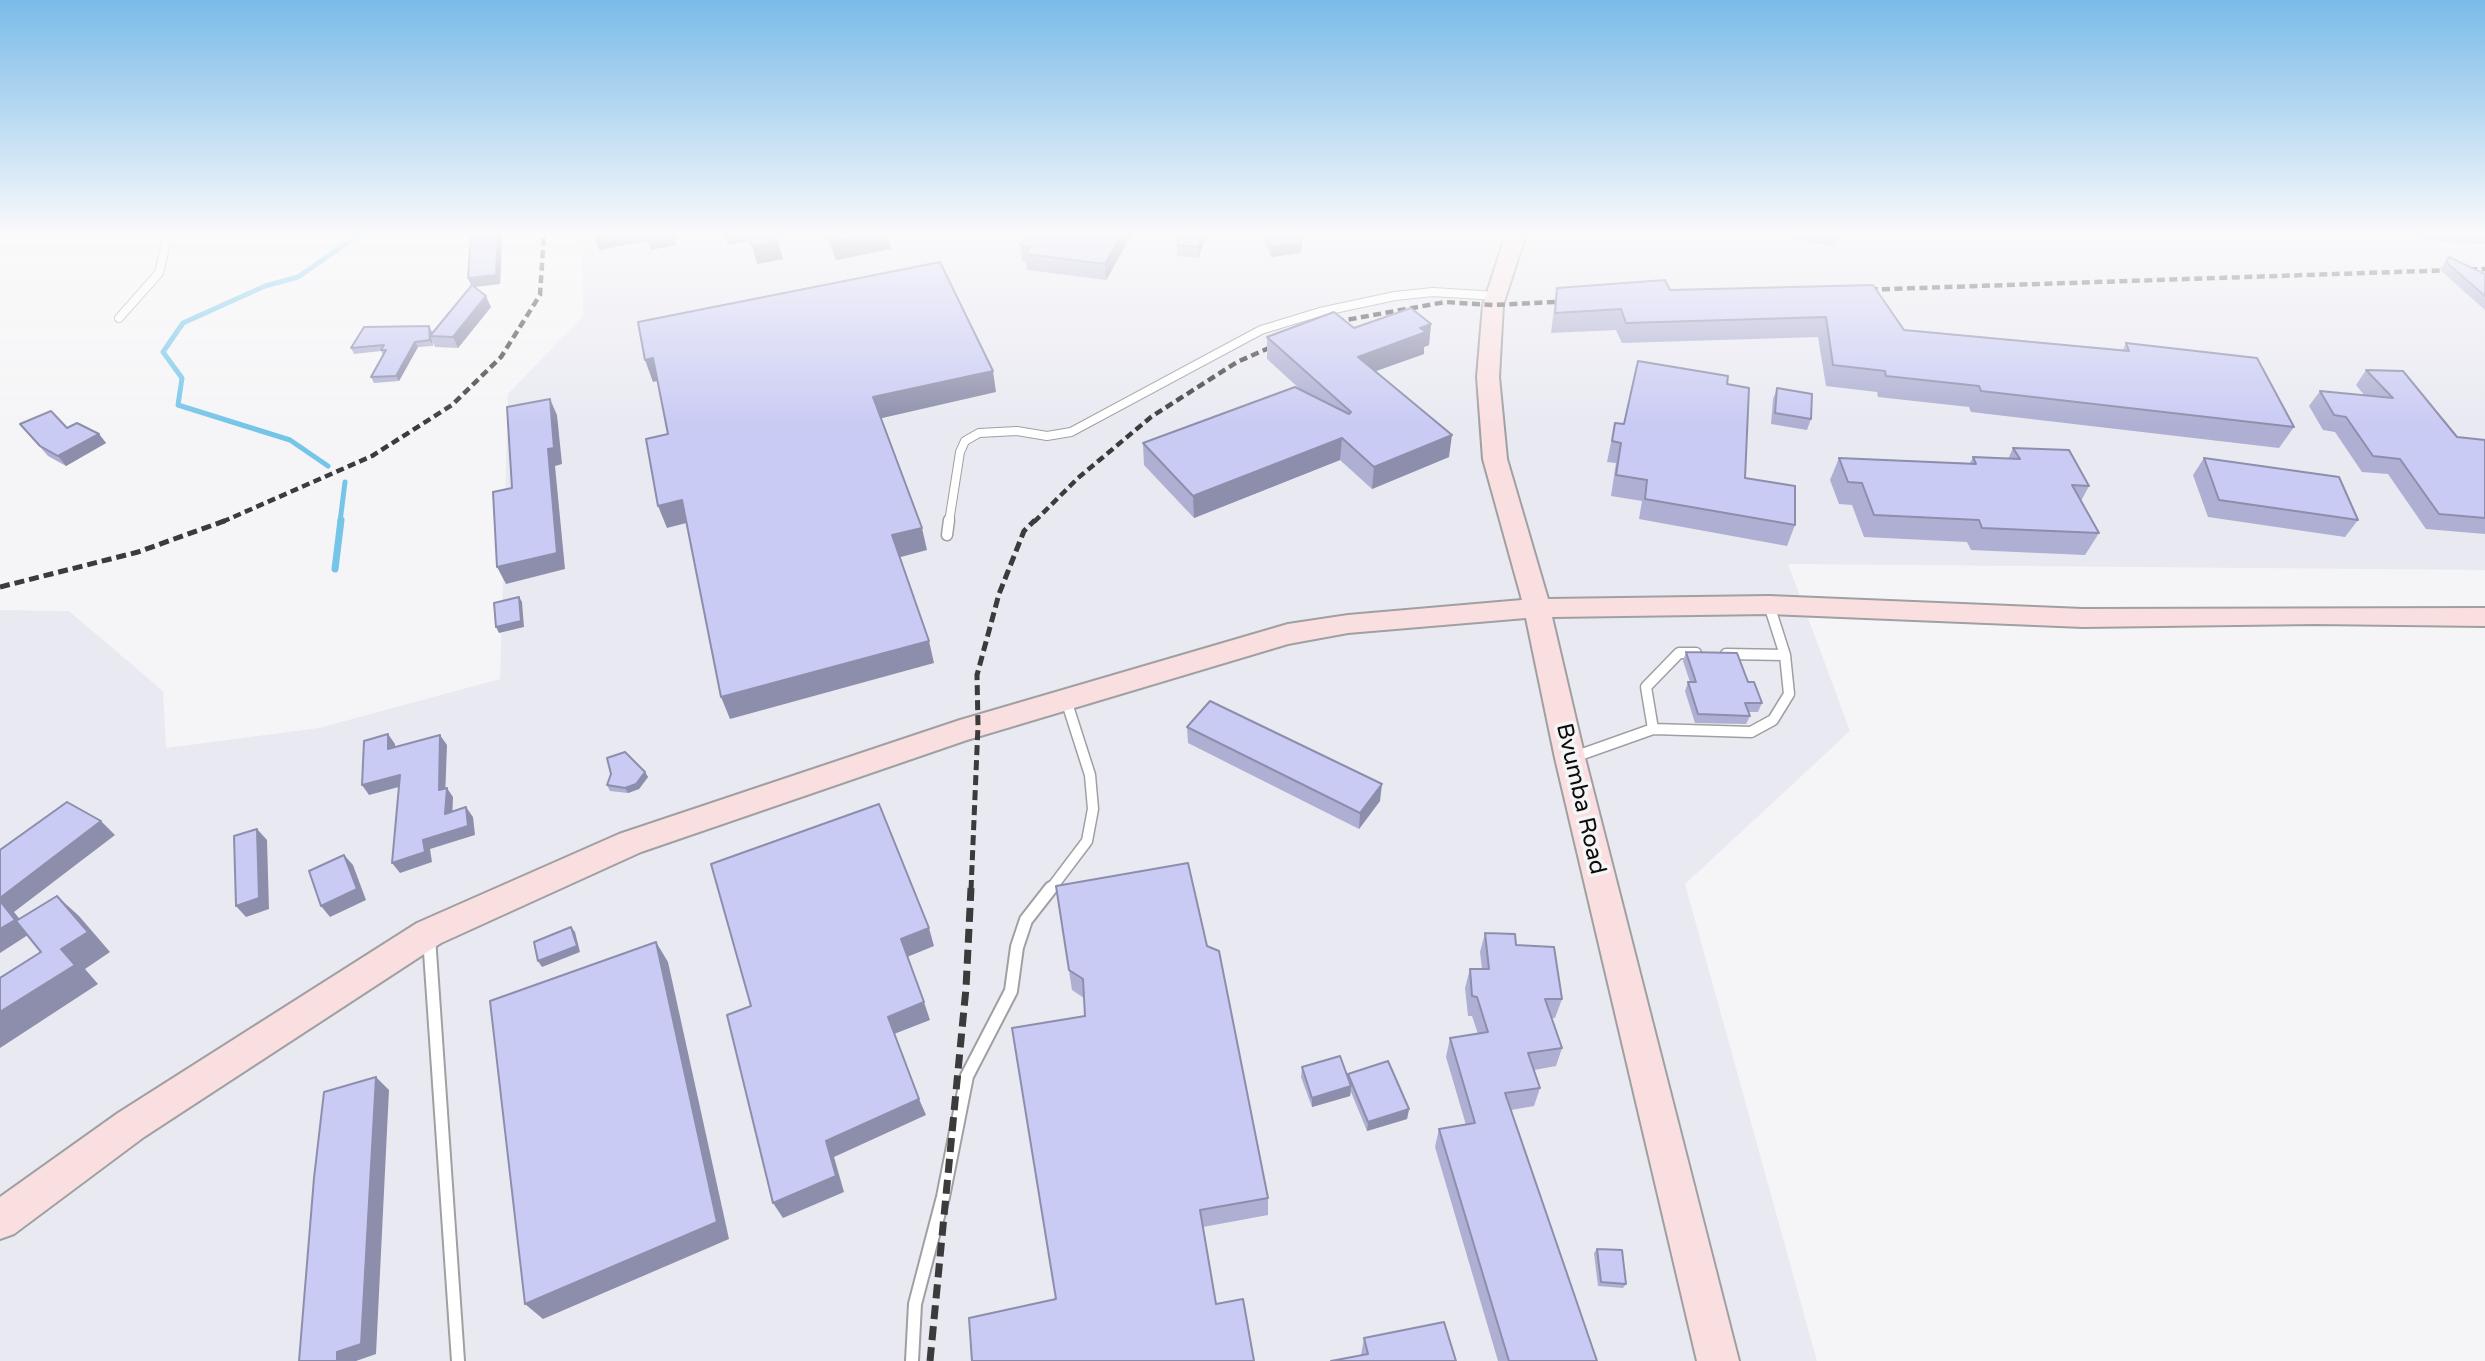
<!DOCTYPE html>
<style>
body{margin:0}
canvas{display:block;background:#f5f5f7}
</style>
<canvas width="2485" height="1361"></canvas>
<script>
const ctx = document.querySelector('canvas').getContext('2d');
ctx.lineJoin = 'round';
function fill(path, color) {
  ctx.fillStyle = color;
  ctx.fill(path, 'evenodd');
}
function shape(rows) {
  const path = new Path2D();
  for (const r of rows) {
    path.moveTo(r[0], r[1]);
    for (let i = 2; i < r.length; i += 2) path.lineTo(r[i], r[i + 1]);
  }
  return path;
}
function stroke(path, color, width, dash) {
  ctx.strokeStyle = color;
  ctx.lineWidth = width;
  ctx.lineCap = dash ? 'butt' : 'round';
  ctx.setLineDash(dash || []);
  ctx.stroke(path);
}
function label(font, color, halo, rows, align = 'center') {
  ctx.font = font + ' "Varela Round",sans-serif';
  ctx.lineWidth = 7;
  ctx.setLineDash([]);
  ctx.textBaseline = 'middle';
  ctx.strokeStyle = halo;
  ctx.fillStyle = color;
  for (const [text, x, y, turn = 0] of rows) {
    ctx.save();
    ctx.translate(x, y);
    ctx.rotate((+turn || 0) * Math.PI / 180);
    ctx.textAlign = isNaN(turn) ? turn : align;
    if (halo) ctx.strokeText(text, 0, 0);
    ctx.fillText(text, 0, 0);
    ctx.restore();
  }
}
const built = shape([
 [582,234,2485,234,2485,570,1788,564,1850,731,1685,884,1817,1361,0,1361,0,610,69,611,163,691,166,748,319,728,500,679,508,394,583,316]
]);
const streamFar1 = shape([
 [328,466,290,440,178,405,182,378,163,352,183,323,265,286,298,277,360,234],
 [340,522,345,482]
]);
const stream = shape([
 [335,569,341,520]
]);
const laneFar2 = shape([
 [119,318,159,273,168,234],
 [949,522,960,452,965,441,979,433,1017,431,1047,436,1071,432,1261,330,1320,312,1395,296,1433,292,1496,296]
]);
const laneFar1 = shape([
 [947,535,949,520],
 [1726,654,1785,655,1769,605],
 [1653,729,1751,732,1773,720,1789,694,1785,655],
 [1574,757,1653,729,1646,687,1679,653,1696,653],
 [1050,890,1087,841,1093,809,1090,775,1066,700]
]);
const lane = shape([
 [429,937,458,1361],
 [912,1361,915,1304,943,1197,967,1076,1011,991,1017,947,1026,920,1051,888]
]);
const secondary = shape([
 [1506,234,1526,234,1503,305,1499,377,1507,459,1548,599,1769,596,2083,609,2485,608,2485,626,2315,624,2083,627,1769,614,1552,617,1585,758,1739,1361,1697,1361,1555,758,1526,618,1348,633,1288,644,967,740,641,852,441,943,144,1137,14,1234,0,1239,0,1197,118,1113,417,923,619,834,960,720,1288,624,1348,615,1522,600,1483,459,1477,377,1483,305,1506,234]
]);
const railFar2 = shape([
 [1857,290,2485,269],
 [1324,324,1445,302,1493,305,1573,301],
 [222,522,372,456,452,405,501,357,540,295,544,234],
 [1034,522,1078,478,1151,417,1237,362,1285,341]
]);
const railFar1 = shape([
 [0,587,138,552,227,520],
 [971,890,978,726,977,675,999,594,1024,531,1035,520]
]);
const rail = shape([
 [930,1361,966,988,971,888]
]);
const wall = shape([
 [474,234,500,234,502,240,500,284,475,287,491,307,458,348,435,347,432,341,433,346,418,347,399,381,374,383,371,377,383,355,381,351,354,354,351,348,429,326,432,334,471,286,468,278],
 [825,234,888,234,891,249,836,260],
 [1028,234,1131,234,1131,236,1106,280,1027,270,1026,262,1022,261,1020,245],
 [1181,234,1207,234,1198,258,1177,256,1177,245],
 [1261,234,1296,234,1302,243,1301,253,1271,257],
 [1794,234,1838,234,1838,235,1834,246,1794,240],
 [2407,234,2485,234,2485,244,2427,241,2423,237,2409,236],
 [2449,257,2485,274,2485,310,2440,270],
 [1557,288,1670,290,1904,330,2123,350,2126,343,2294,427,2279,448,1971,412,1969,407,1878,397,1877,392,1826,386,1818,337,1622,343,1616,330,1551,333,1554,309],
 [1431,324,1429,345,1424,347,1424,354,1376,371,1449,457,1372,489,1340,460,1194,518,1144,465,1143,443,1301,390,1267,359,1267,337,1354,328],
 [2366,370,2457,437,2485,440,2485,534,2426,529,2388,474,2362,472,2335,432,2323,430,2309,406,2320,391,2365,396,2356,385],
 [1727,384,1745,478,1795,525,1787,546,1639,519,1642,501,1611,496,1616,463,1607,462,1615,423,1624,424],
 [1777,388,1811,419,1807,430,1771,424,1773,399],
 [20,424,99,434,106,443,66,466,48,456],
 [2013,448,2089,486,2081,501,2099,533,2085,555,1971,550,1967,542,1864,537,1852,505,1839,504,1830,480,1839,458,1970,463,1973,457,2008,459],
 [2204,458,2358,520,2345,537,2208,517,2193,475],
 [1686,652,1762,703,1758,712,1748,712,1750,716,1746,724,1695,723,1685,691,1688,682,1690,682,1683,661],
 [1187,727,1380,801,1359,829,1188,743],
 [645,772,648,777,639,789,628,793,610,791,607,785],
 [1056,886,1268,1198,1268,1215,1203,1227,1216,1304,1056,1299,1085,1016,1084,998,1072,990],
 [1485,933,1516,945,1562,999,1555,1018,1552,1018,1562,1048,1556,1066,1534,1070,1540,1088,1534,1106,1511,1110,1597,1361,1498,1361,1435,1147,1439,1129,1466,1125,1446,1057,1450,1038,1478,1034,1472,1016,1468,1016,1465,988,1470,969,1482,969,1480,952],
 [1302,1067,1348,1077,1348,1074,1409,1109,1407,1119,1367,1131,1351,1092,1350,1096,1312,1107,1301,1077],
 [1597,1249,1626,1284,1623,1288,1598,1286,1594,1253],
 [1364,1338,1456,1361,1361,1355]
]);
const shadedWall = shape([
 [498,234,500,234,502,240,500,284,472,287,468,278],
 [606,234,674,234,676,245,651,250,648,241,599,250,594,236],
 [724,234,748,234,750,241,728,245],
 [870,234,888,234,891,249,836,260,831,241],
 [1122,234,1131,234,1131,236,1106,280,1105,264],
 [1203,234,1207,234,1207,236,1198,258,1198,247],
 [778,241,783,259,757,264,752,246],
 [1302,243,1301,253,1271,257,1271,246],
 [486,296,491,307,458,348,453,337],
 [1431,324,1429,345,1424,347,1424,354,1356,378,1358,357,1420,328],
 [429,326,432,332,432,336,430,336,432,341,433,346,430,340],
 [415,342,418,347,399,381,396,376],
 [653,358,661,380,653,382,645,360],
 [993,371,996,392,878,419,873,397],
 [550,399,557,415,562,464,555,466,565,569,506,584,497,567],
 [99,434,106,443,66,466,58,456],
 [1452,435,1449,457,1372,489,1374,467],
 [1342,438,1340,460,1194,518,1193,496],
 [682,500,690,522,667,528,658,506],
 [922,528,927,550,897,558,892,535],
 [519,597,522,602,524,627,499,633,496,627],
 [929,641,934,663,730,719,721,697],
 [388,734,395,744,395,758,388,749],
 [440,735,447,745,445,799,439,790],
 [645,772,648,777,639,789,628,793,625,788],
 [400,775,406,785,369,795,362,785],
 [1382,784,1380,801,1359,829,1360,813],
 [447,788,453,797,452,823,445,814],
 [466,807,473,817,475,835,430,849,432,862,400,873,392,863],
 [101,821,115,835,14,912,31,933,0,953,0,898],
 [257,829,267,840,269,909,246,917,236,906],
 [344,855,353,865,366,900,330,917,321,906],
 [57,896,79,916,110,952,85,969,98,984,0,1048,0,1012,61,949],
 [571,927,575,932,580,952,542,967,538,961],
 [929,928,934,946,907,957,901,939],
 [656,942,668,962,729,1239,543,1319,525,1304],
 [924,1002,930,1020,894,1034,888,1017],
 [376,1077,389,1090,376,1354,356,1361,337,1361,337,1352],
 [1351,1086,1350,1096,1312,1107,1312,1098],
 [919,1099,926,1115,834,1157,844,1192,783,1218,773,1203,826,1141],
 [1409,1109,1407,1119,1367,1131,1368,1122]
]);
const building = shape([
 [474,234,498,234,496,275,468,278,471,235,474,234],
 [748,234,775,234,778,241,752,246,748,234],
 [828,234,870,234,831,241,828,234],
 [1028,234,1122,234,1105,264,1025,254,1030,247,1020,245,1028,234],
 [1181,234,1203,234,1198,247,1177,245,1181,234],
 [1266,234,1296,234,1302,243,1271,246,1266,234],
 [2449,257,2485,274,2485,296,2446,262,2449,257],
 [940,262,993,371,873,397,922,528,892,535,929,641,721,697,682,500,658,506,646,439,668,434,653,358,645,360,638,322,940,262],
 [1665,280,1670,290,1873,285,1904,330,2129,351,2126,343,2257,358,2294,427,1981,391,1979,386,1886,376,1885,371,1833,365,1826,317,1626,323,1621,309,1555,313,1557,288,1665,280],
 [472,285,486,296,453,337,430,336,472,285],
 [1411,308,1431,324,1420,328,1426,332,1358,357,1452,435,1374,467,1342,438,1193,496,1143,443,1295,387,1349,414,1351,412,1267,337,1334,312,1354,328,1411,308],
 [429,326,430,340,415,342,396,376,371,377,386,350,381,350,384,345,351,348,364,327,429,326],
 [1638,361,1728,376,1727,384,1749,388,1745,478,1795,486,1795,525,1645,499,1647,480,1616,475,1621,443,1612,441,1615,423,1624,424,1638,361],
 [2366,370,2403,371,2457,437,2485,440,2485,518,2439,514,2400,459,2373,456,2346,417,2334,415,2320,391,2393,398,2366,370],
 [1777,388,1812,394,1811,419,1775,413,1777,388],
 [550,399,554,448,548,449,557,553,497,567,493,492,512,488,507,407,550,399],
 [51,411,67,428,77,423,99,434,58,456,40,446,20,424,51,411],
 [2013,448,2069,450,2089,486,2072,485,2099,533,1982,528,1979,520,1874,515,1862,483,1848,482,1839,458,1976,464,1973,457,2020,459,2013,448],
 [2204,458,2339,477,2358,520,2219,500,2204,458],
 [519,597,521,621,496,627,494,603,519,597],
 [1686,652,1737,653,1748,682,1754,682,1762,703,1745,703,1750,716,1698,714,1688,682,1696,682,1686,652],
 [1210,701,1382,784,1360,813,1187,727,1210,701],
 [388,734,388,749,440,735,439,790,447,788,445,814,466,807,468,826,423,840,425,852,392,863,400,775,362,785,364,741,388,734],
 [625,752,645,772,636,784,625,788,607,785,611,774,607,758,625,752],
 [67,802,101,821,0,898,0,850,67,802],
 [879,804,929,928,901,939,924,1002,888,1017,919,1099,826,1141,836,1176,773,1203,727,1015,751,1006,711,864,879,804],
 [257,829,259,898,236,906,234,836,257,829],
 [344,855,357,889,321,906,309,871,344,855],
 [1188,863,1207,946,1219,951,1268,1198,1200,1210,1216,1304,1243,1299,1254,1361,972,1361,969,1318,1056,1299,1012,1028,1085,1016,1083,979,1069,970,1056,886,1188,863],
 [57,896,88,932,61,949,75,965,0,1012,0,978,41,952,16,921,57,896],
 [0,901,15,920,0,929,0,901],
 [571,927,577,946,538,961,534,942,571,927],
 [1485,933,1515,934,1516,945,1554,947,1562,999,1545,999,1562,1048,1528,1053,1540,1088,1505,1093,1597,1361,1509,1361,1439,1129,1475,1123,1450,1038,1488,1032,1477,997,1472,996,1470,969,1489,969,1485,933],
 [656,942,717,1222,525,1304,490,1001,656,942],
 [1340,1056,1351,1086,1312,1098,1302,1067,1340,1056],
 [1388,1061,1409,1109,1368,1122,1348,1074,1388,1061],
 [376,1077,361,1344,337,1352,337,1361,299,1361,314,1178,324,1092,376,1077],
 [1597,1249,1622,1250,1626,1284,1601,1282,1597,1249],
 [1444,1322,1456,1361,1331,1361,1368,1354,1364,1338,1444,1322]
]);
const streetNames = [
 ["Bvumba Road",1580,799,77]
];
fill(built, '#e9e9f2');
stroke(streamFar1, '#75c5e9', 5);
stroke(stream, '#75c5e9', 7);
stroke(laneFar2, '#a0a0a2', 10);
stroke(laneFar1, '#a0a0a2', 13);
stroke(lane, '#a0a0a2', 16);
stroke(secondary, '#a0a0a2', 4);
stroke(laneFar2, '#fff', 8);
stroke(laneFar1, '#fff', 10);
stroke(lane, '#fff', 12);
fill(secondary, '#fadfe1');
stroke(railFar2, '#3b3b3b', 4.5, [8, 4.5]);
stroke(railFar1, '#3b3b3b', 5, [10, 5]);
stroke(rail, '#3b3b3b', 7, [14, 7]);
fill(wall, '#aeafd2');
fill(shadedWall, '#8d8eab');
fill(building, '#cacbf4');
stroke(building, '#8d8eab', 2);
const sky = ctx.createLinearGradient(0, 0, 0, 425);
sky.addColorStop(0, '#7abbe8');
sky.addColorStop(0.55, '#fafafb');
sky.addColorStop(1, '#fafafb00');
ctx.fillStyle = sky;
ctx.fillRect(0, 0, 2485, 425);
label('23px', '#0c0c0c', '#f5f5f7', streetNames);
</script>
